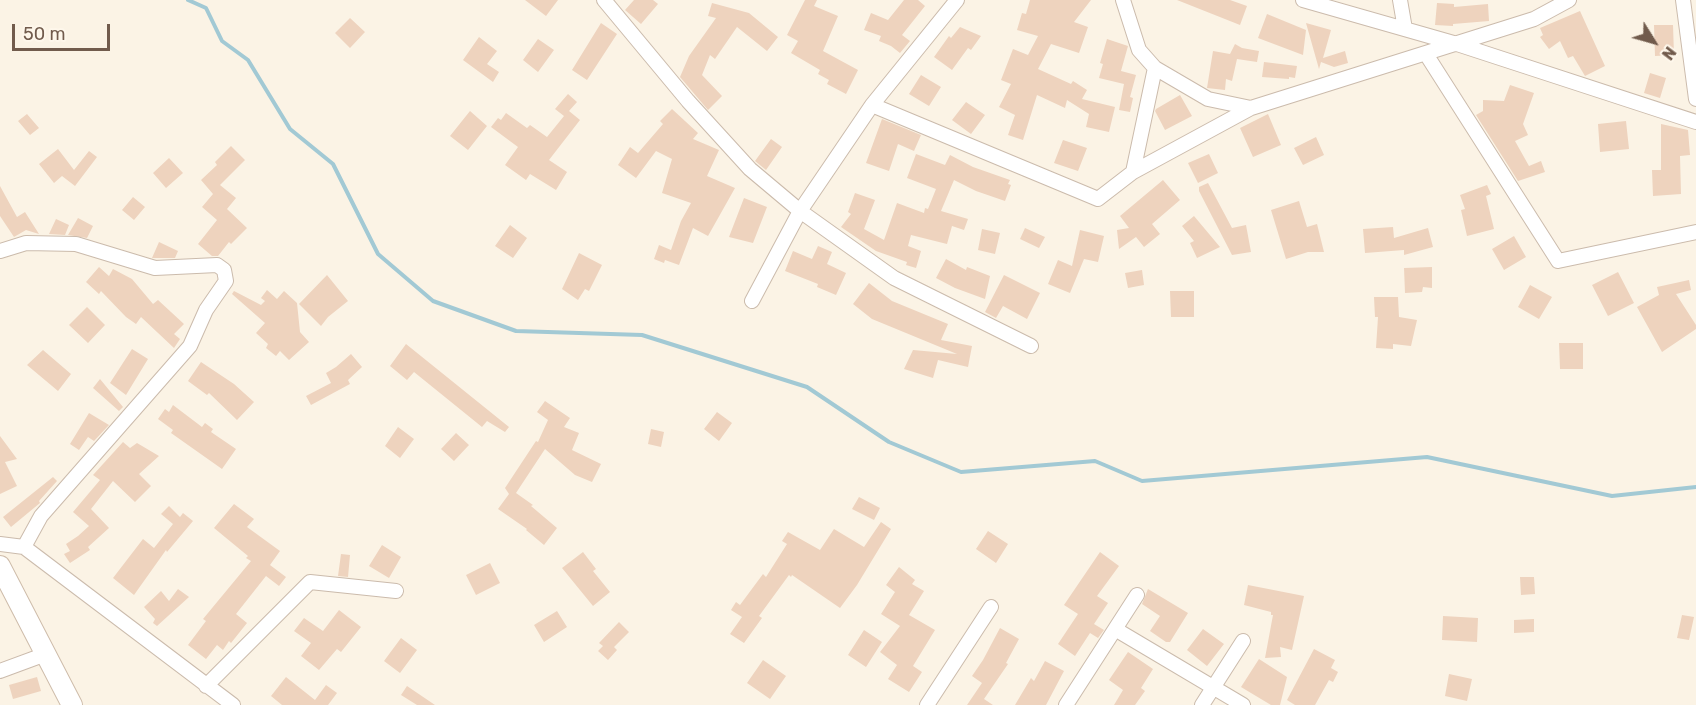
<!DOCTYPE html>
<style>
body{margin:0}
#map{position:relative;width:1696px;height:705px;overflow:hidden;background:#fbf3e5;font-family:Rubik,sans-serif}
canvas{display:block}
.north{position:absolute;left:1624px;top:12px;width:60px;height:60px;-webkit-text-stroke:4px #fef7eb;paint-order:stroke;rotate:127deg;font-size:16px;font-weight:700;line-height:24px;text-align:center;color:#715b4c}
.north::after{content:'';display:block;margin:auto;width:21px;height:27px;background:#715b4c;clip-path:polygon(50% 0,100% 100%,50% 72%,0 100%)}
.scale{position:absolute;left:12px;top:24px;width:98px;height:27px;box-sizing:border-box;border:3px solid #715b4c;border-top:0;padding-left:8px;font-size:18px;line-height:21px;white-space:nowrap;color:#715b4c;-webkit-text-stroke:4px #fef7eb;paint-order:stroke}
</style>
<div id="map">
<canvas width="1696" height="705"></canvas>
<div class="north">N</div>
<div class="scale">50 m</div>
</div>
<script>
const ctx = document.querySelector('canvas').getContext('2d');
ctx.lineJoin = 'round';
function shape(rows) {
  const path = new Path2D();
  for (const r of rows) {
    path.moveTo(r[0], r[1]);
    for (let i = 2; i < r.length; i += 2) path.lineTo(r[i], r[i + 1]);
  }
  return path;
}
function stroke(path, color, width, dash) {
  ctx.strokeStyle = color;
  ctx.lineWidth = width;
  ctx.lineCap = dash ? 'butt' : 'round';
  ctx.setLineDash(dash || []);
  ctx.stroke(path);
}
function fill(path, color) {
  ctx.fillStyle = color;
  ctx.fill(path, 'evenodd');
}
const stream = shape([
 [188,0,206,8,222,41,248,60,290,129,333,164,378,254,433,301,516,331,642,335,807,387,889,442,961,472,1095,461,1142,481,1427,457,1612,496,1696,487]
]);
const building = shape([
 [525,0,558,0,546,16],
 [634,0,653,0,658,4,641,24,625,10],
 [805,0,817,0,814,6,838,16,823,51,858,70,846,94,827,84,829,80,818,74,820,70,791,53,798,41,787,35],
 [904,0,918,0,925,6,902,35,910,41,900,53,891,46,879,41,881,36,864,30,871,13,888,20],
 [1030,0,1091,0,1074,22,1088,27,1079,53,1051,44,1038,69,1071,84,1073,81,1087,90,1082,99,1115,107,1109,132,1086,127,1089,114,1067,100,1065,108,1037,95,1023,140,1008,135,1015,115,999,107,1011,84,1001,80,1013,49,1028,55,1038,36,1017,30,1022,13,1026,14],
 [1177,0,1230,0,1247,6,1240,25],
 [712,3,749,13,778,37,767,51,737,27,715,59,710,55,702,75,722,96,708,110,680,77,689,56,716,18,708,16],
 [1437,3,1454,4,1454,7,1488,4,1489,21,1453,24,1453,26,1435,25],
 [1580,11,1605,66,1585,76,1573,56,1568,58,1560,41,1549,49,1540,37,1543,35,1540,28],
 [1267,14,1306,30,1303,55,1258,38],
 [350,18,365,32,350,48,335,33],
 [601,23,617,34,587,80,572,70],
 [1306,23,1331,30,1323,58,1345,51,1348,63,1334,67,1321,62,1319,69],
 [1654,25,1673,25,1674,55,1655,56],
 [960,27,981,36,971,50,968,48,952,70,934,57,949,36,951,38],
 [479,37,497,51,487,64,499,72,493,82,463,60],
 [538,39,554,50,538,72,523,60],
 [1107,39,1128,46,1121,71,1136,75,1130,97,1133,98,1130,112,1119,110,1124,84,1099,78,1103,64,1100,63],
 [1235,44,1242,48,1259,51,1257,62,1237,59,1232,81,1226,79,1225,90,1207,88,1213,51,1230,54],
 [1264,62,1297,66,1295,78,1289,77,1289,79,1262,77],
 [1650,73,1666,78,1660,98,1644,93],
 [921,75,941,87,929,106,909,94],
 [1510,85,1534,93,1523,124,1528,135,1515,141,1529,166,1541,161,1545,172,1518,181,1476,115,1483,111,1483,100,1504,101],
 [568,94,577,102,569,111,580,120,549,160,567,172,556,190,530,174,526,180,505,165,518,147,491,127,498,118,501,120,506,113,527,128,530,125,547,137,564,116,555,109],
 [1180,95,1192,116,1165,130,1155,111,1156,109],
 [966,102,985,115,971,134,952,120],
 [672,109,698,133,693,139,719,150,707,176,735,188,708,236,693,228,679,265,665,260,664,263,654,259,659,245,671,250,681,221,691,203,662,193,672,159,656,151,636,178,618,165,630,147,638,153,663,124,660,121],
 [470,111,487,126,468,150,450,136],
 [27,114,39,128,30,135,18,121],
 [1268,114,1281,145,1253,157,1240,128],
 [882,119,921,135,914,151,898,144,889,171,866,163],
 [1626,121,1629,149,1600,152,1598,124],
 [1661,124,1688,130,1690,155,1680,156,1681,194,1653,196,1652,170,1661,170],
 [1316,137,1324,155,1303,165,1294,148],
 [771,139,782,147,766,170,755,161],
 [1063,140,1087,148,1078,171,1054,163],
 [231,146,245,160,220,185,236,198,227,209,247,228,231,244,229,242,218,256,212,256,198,244,217,220,202,207,213,194,201,180,217,165,215,162],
 [58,149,74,170,89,151,97,157,75,186,62,176,54,183,39,164],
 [916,154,945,165,950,155,973,167,1010,180,1008,184,1011,185,1005,201,976,191,954,180,941,211,968,219,964,230,952,226,947,244,911,235,908,246,921,251,916,268,906,265,907,262,876,251,841,227,851,214,848,212,855,193,875,200,864,229,884,240,897,203,924,213,925,208,928,209,936,189,907,178],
 [1209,154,1218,173,1198,183,1188,163],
 [169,158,183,173,166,188,153,173],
 [1163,180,1180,200,1152,224,1160,234,1144,247,1136,237,1119,249,1117,230,1129,228,1120,216],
 [1208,183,1232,228,1246,225,1251,252,1232,255,1199,191,1199,187],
 [1487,185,1491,194,1486,196,1494,229,1467,236,1461,210,1465,209,1460,195],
 [0,186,17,217,25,212,39,234,26,230,14,237,0,216],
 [133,197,145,207,134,220,122,210],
 [744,198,767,207,753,243,729,237],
 [1299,201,1307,227,1317,224,1324,252,1308,252,1286,259,1271,210],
 [1194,216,1220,247,1197,258,1190,243,1194,241,1182,226],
 [78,218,93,226,87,238,68,235],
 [56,219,69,225,65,235,49,234],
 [510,225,527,238,513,258,495,246],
 [1393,227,1394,238,1428,228,1433,247,1404,255,1404,250,1365,253,1363,229],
 [1025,228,1045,237,1039,248,1020,239],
 [982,229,1000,233,995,254,978,250],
 [1080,230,1104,236,1098,262,1084,259,1070,293,1048,284,1058,260,1072,266],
 [1514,236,1526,257,1504,270,1492,249],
 [159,242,178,251,175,258,152,258],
 [818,246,832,252,827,264,846,273,836,295,817,287,818,284,785,271,793,251,812,259],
 [579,253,602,265,589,291,585,289,578,300,562,289],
 [946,259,966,270,967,267,990,276,985,299,955,288,936,278],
 [99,267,109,276,113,269,132,279,153,304,158,300,184,324,174,334,180,339,174,348,141,317,136,324,126,317,101,291,99,294,86,282],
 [1432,267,1432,288,1423,287,1422,292,1405,293,1404,268],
 [1142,270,1144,285,1128,288,1125,273],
 [1618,272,1634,303,1608,316,1592,285],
 [327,275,348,301,328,317,321,326,299,304],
 [1004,275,1040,293,1027,319,1003,306,996,318,985,312],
 [1689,280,1691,290,1676,294,1696,325,1696,329,1662,352,1637,307,1659,295,1657,287],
 [869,283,892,301,948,324,941,340,972,346,968,367,938,360,933,378,904,369,913,350,957,354,872,319,853,304],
 [1530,285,1552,297,1539,319,1518,307],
 [267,290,277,299,284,291,297,303,300,332,309,342,289,360,280,351,276,356,266,348,268,344,256,333,265,323,232,294,234,291,261,305,265,301,261,298],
 [1170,291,1194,291,1194,317,1171,317],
 [1374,297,1398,297,1399,317,1417,320,1411,346,1393,344,1393,349,1376,348,1378,317,1375,317],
 [87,307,105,325,88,343,69,325],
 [1559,343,1583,343,1583,369,1560,369],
 [406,344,509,427,505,432,487,421,482,427,414,372,407,380,390,366],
 [132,349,148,359,126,395,110,383],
 [43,350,71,374,58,391,27,365],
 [351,354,362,367,348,380,350,384,311,405,306,396,331,383,326,373,336,367],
 [201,362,234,384,254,402,237,420,209,393,207,395,188,381],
 [100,379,123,407,119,411,93,388],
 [545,401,570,418,564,427,579,433,572,450,601,464,592,482,575,475,545,449,516,493,533,505,531,506,557,528,544,545,526,530,527,529,498,509,509,494,505,488,536,441,538,442,548,420,537,412],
 [173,405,202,427,205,423,213,429,211,432,236,449,222,469,171,433,173,430,158,419,165,409,169,412],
 [717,412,732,423,719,441,704,429],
 [89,413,109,425,94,441,88,437,79,450,70,444],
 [398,427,414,439,400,458,385,446],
 [651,429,664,432,661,447,648,444],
 [456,433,469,445,454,461,441,449],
 [0,436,17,459,5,462,17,486,0,494],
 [123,442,130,448,137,443,159,456,139,474,151,486,135,502,113,481,91,509,109,528,88,547,90,550,70,563,64,554,70,551,66,544,78,536,89,526,73,512,100,480,93,475],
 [53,477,57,481,39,501,40,503,11,527,3,517],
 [859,497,880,508,874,520,852,509],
 [234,504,254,519,247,527,280,551,270,565,286,577,279,586,266,576,236,614,247,623,231,643,229,641,223,650,217,645,206,659,188,645,206,621,203,619,251,561,246,558,248,556,214,528],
 [169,506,180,517,183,513,193,521,167,552,166,550,134,595,113,578,143,539,154,548,173,524,161,514],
 [881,522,891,529,857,585,840,608,792,575,791,577,789,575,759,616,762,618,744,643,730,634,742,617,731,610,736,602,740,605,763,574,766,577,787,544,782,541,788,532,820,550,834,529,864,547],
 [988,531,1008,544,996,563,976,549],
 [382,545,401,557,389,578,369,566],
 [583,552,596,569,593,571,610,592,593,606,562,568],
 [1100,552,1119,566,1097,596,1108,603,1094,624,1104,630,1098,638,1090,633,1075,656,1058,644,1078,614,1064,605],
 [341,554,350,555,348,577,338,576],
 [490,563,500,583,476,595,466,575],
 [899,567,915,580,912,584,924,591,909,615,935,630,913,666,922,672,909,692,888,679,897,665,880,652,900,626,881,614,895,592,886,585],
 [1520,577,1534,577,1535,594,1521,595],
 [1248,585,1304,596,1292,650,1280,647,1281,657,1265,658,1273,615,1271,615,1271,612,1244,605],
 [178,589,189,597,157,626,153,623,155,619,144,607,161,591,169,601],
 [1148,589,1188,613,1170,642,1166,642,1150,631,1160,616,1142,604],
 [339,610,361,627,341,652,337,649,319,670,301,656,311,643,294,631,304,618,323,631],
 [557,611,567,627,544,642,534,625],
 [1682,615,1694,617,1689,640,1677,638],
 [1443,616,1478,618,1477,642,1442,640],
 [1534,619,1534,632,1514,633,1514,620],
 [619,622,629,632,614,647,617,650,608,660,598,651,603,646,599,643],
 [1000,628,1019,639,1006,663,1008,664,984,699,993,705,967,705,982,683,972,676,983,660],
 [1203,629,1224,644,1207,666,1187,650],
 [864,630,882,642,866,667,848,655],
 [401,638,417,650,400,673,384,661],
 [1314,649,1335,660,1331,668,1338,672,1333,682,1329,680,1315,705,1295,705,1287,700],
 [1128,652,1153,669,1141,688,1145,691,1135,705,1114,705,1123,690,1109,680],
 [1259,659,1287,677,1280,705,1271,705,1241,687],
 [763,660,786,676,770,699,747,683],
 [1045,661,1064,671,1046,705,1015,705,1031,678,1034,681],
 [1449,674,1472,679,1467,701,1445,696],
 [37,677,41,691,13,699,9,685],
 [286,677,315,700,326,685,337,693,328,705,282,705,271,696],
 [407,686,435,705,417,705,401,695]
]);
const street = shape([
 [604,0,688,101,750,169,800,211,894,278,1031,346],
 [1123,0,1139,50,1155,68,1208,99,1251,108],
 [1303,0,1457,44,1696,122],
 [1400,0,1405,29],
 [1683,0,1696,99],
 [1426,54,1558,261,1696,232],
 [872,105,1098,199,1133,172,1251,108,1534,19,1569,0],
 [1133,172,1155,68],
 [0,251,26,243,76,244,155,268,217,265,224,270,226,281,206,310,190,346,41,516,24,547],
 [752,301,800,211,872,105,957,0],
 [0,544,24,547,233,705],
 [1115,629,1243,705],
 [0,671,46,654],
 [206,686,310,582,396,591],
 [927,705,991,607],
 [1066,705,1137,595],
 [1202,705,1243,641]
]);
const secondary = shape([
 [0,566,72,705]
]);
stroke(stream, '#a2c9d4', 4);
fill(building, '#eed3be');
stroke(street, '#cbbbac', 16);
stroke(secondary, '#cebcaa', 22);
stroke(street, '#fff', 14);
stroke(secondary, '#fff', 20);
</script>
